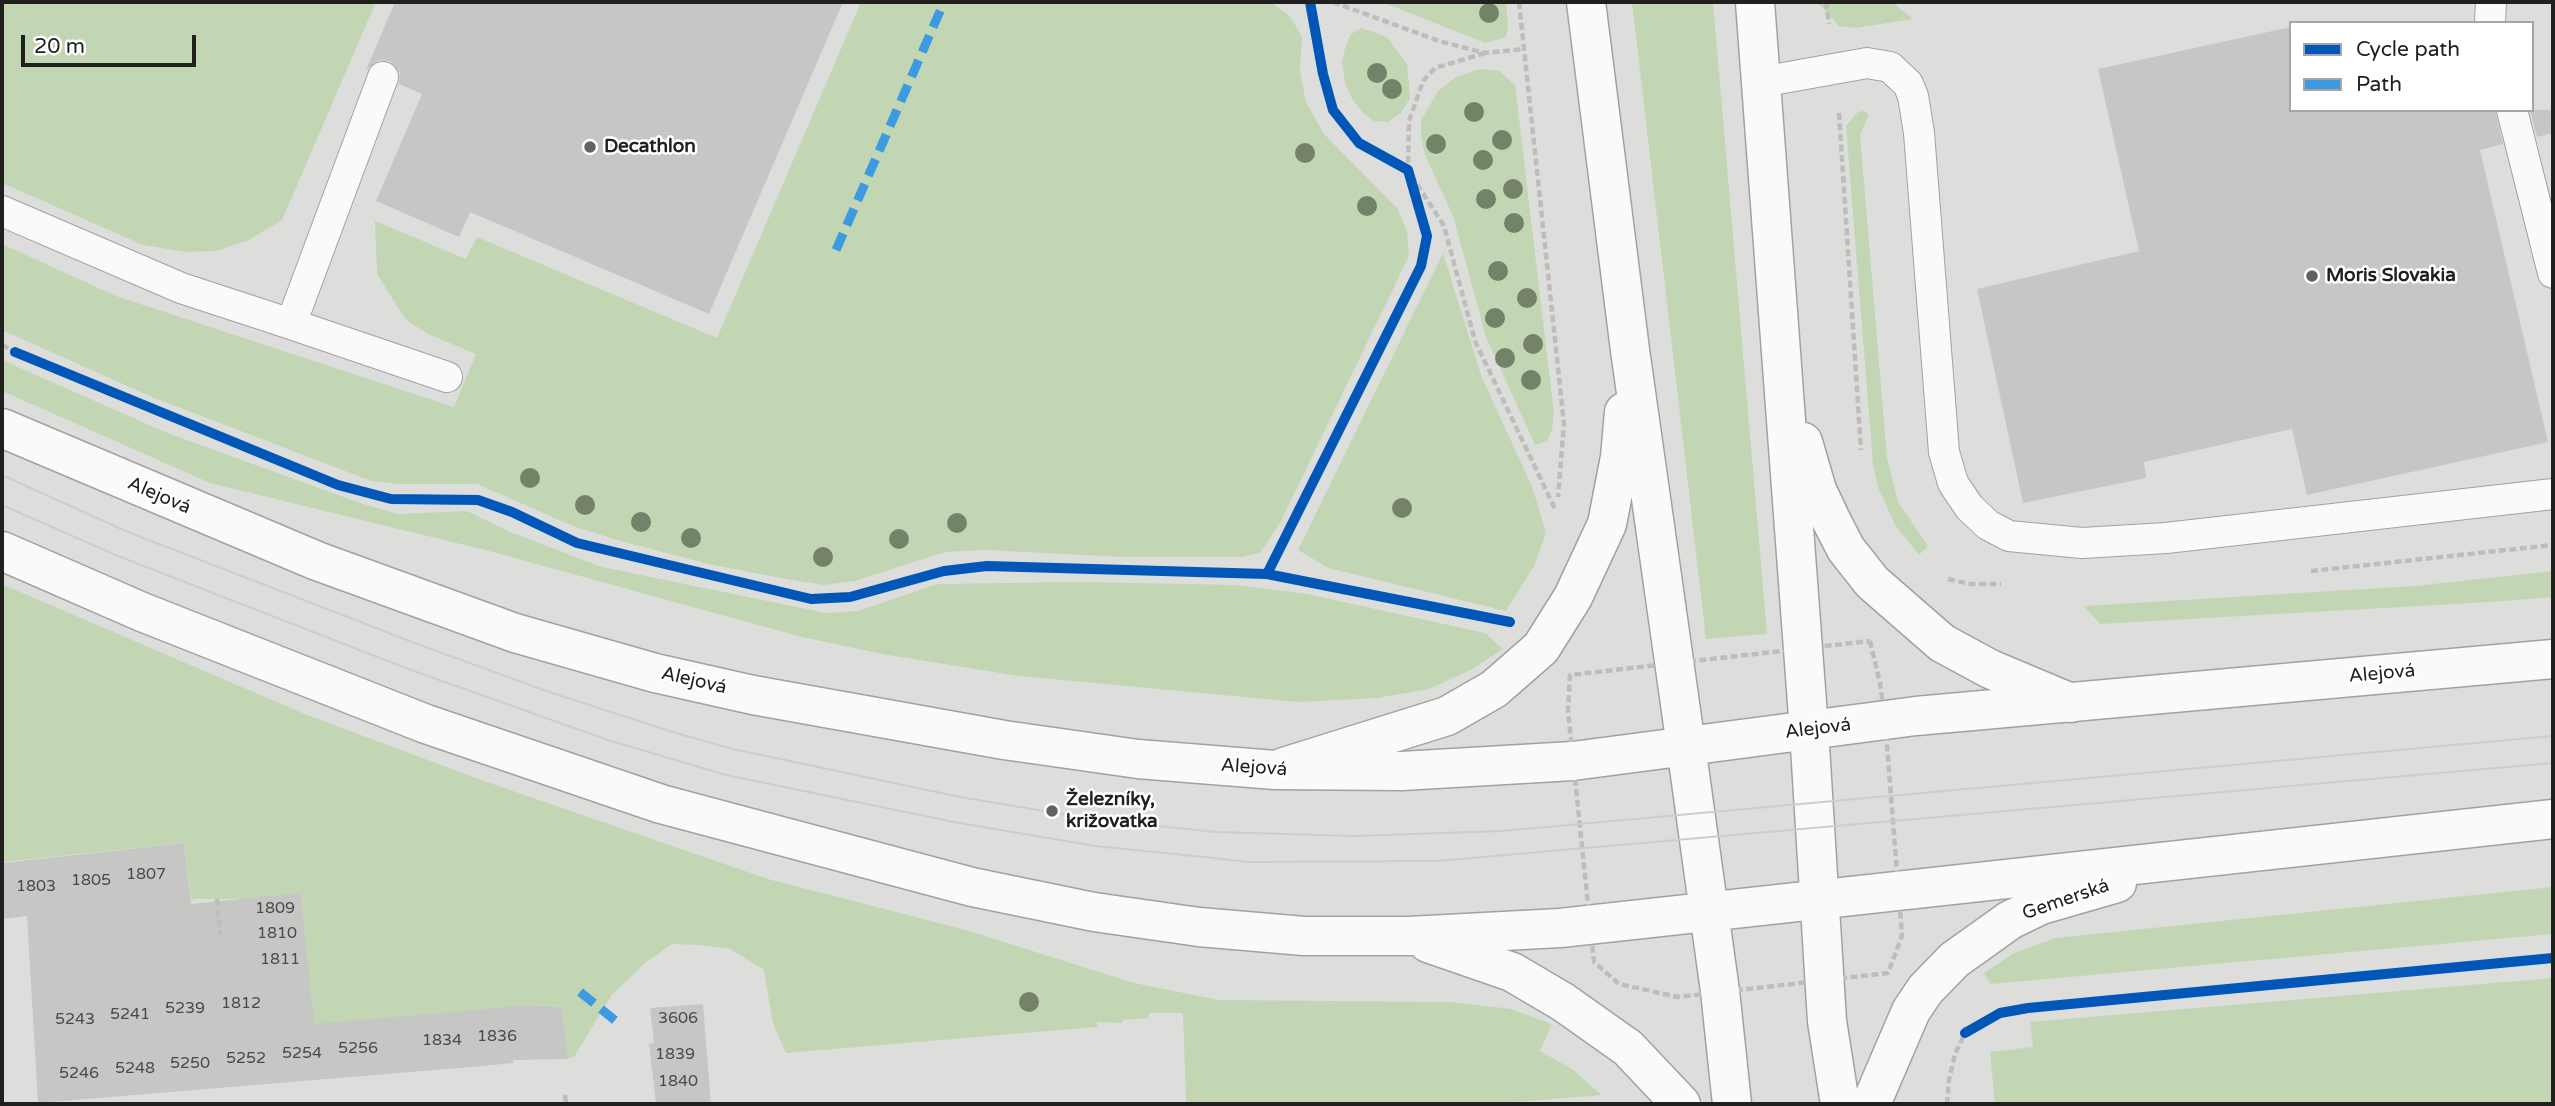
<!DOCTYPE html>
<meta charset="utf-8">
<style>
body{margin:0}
#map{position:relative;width:2555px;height:1106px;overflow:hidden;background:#dddedc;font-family:"Varela Round",sans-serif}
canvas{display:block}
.frame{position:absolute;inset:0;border:4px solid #20211f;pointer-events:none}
.legend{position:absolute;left:2289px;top:21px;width:245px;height:91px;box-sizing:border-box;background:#fff;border:2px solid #a6a6a5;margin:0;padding:9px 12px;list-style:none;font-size:21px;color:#20211f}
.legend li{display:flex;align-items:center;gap:14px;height:35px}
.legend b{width:35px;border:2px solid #a6a6a5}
.scale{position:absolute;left:21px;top:35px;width:175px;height:32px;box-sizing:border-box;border:4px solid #20211f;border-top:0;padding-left:9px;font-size:21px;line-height:24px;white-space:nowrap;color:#20211f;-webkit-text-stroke:5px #fff;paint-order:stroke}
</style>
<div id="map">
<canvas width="2555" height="1106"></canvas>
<div class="frame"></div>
<ul class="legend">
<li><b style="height:9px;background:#0057b8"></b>Cycle path</li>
<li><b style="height:9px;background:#3c9be0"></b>Path</li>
</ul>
<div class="scale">20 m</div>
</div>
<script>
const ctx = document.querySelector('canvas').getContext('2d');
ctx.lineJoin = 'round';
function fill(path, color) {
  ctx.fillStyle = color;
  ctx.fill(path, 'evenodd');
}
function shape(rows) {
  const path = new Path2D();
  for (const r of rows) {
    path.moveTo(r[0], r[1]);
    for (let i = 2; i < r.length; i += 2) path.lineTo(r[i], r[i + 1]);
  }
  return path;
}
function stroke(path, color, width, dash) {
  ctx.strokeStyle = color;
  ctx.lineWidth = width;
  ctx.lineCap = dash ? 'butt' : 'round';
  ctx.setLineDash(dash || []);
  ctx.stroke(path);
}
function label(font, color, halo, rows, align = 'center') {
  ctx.font = font + ' "Varela Round",sans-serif';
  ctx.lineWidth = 5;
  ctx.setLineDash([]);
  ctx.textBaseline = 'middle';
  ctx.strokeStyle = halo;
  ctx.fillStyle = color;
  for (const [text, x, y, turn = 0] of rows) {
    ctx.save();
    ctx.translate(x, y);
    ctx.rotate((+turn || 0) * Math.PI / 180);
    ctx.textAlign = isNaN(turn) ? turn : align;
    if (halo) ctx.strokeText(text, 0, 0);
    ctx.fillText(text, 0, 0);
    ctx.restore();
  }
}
const green = shape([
 [2,2,376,2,282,220,249,240,216,251,186,252,143,245,2,183],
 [861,2,1271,2,1290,16,1302,37,1300,71,1306,102,1324,134,1397,208,1407,231,1409,256,1280,523,1260,553,1241,557,1124,557,985,550,945,552,855,581,824,585,786,579,708,564,617,540,573,526,477,484,398,484,371,481,152,397,2,330,2,244,116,296,454,407,476,354,430,335,406,320,377,274,375,221,466,259,477,237,717,338],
 [1382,2,1506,2,1508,28,1506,37,1485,43],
 [1632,2,1713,2,1767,634,1706,639],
 [1817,2,1892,2,1913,19,1856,28,1839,26],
 [1362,28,1387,37,1407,64,1410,98,1401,113,1388,122,1374,121,1364,114,1352,99,1345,83,1342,63,1345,48,1351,34],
 [1480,69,1499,71,1515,85,1554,413,1552,430,1547,441,1535,445,1486,337,1453,216,1425,155,1421,136,1421,120,1438,91,1456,77],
 [1864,111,1869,115,1860,135,1887,458,1898,502,1928,546,1919,555,1895,525,1878,487,1873,464,1846,126,1858,112],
 [1443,253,1482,378,1532,486,1546,533,1534,566,1506,611,1328,568,1298,550],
 [2,360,165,432,360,503,398,514,467,511,510,532,602,567,826,613,858,611,937,584,1079,582,1237,585,1307,594,1485,633,1503,649,1472,669,1429,689,1377,698,1298,702,1019,676,882,654,802,637,489,551,210,483,2,391],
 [2553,571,2553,597,2490,602,2100,624,2084,606,2415,586],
 [4,585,307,715,487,782,768,879,966,930,1134,983,1219,1000,1451,1002,1511,1009,1552,1024,1540,1051,1572,1069,1602,1095,1490,1104,1186,1104,1183,1013,1149,1013,1149,1018,1123,1020,1122,1023,1097,1022,1097,1027,786,1053,773,1024,764,970,730,949,698,945,672,944,644,964,611,996,574,1057,568,1059,562,1007,537,1005,258,1032,308,970,301,893,246,899,191,899,184,843,2,862],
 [2553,887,2553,934,1990,984,1984,973,2012,954,2055,938],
 [2553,978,2553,1104,1990,1104,1995,1103,1990,1052,2033,1047,2030,1022]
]);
const building = shape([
 [395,2,843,2,709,314,470,212,459,237,376,201,422,94,399,84,400,73,390,61,379,60,366,70],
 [2291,27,2291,110,2495,110,2503,144,2480,150,2548,442,2307,495,2292,429,2144,462,2146,478,2023,503,1977,289,2139,251,2098,69],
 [2530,110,2553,110,2553,133,2537,137],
 [184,843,191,904,301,893,314,1024,530,1005,562,1007,568,1059,513,1060,513,1063,471,1067,38,1103,27,916,2,919,2,863],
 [703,1004,711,1104,656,1104,649,1044,654,1043,650,1008]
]);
const path = shape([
 [1333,2,1439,41,1485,53,1524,49],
 [1519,2,1564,424,1558,497],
 [1826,2,1829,24],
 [1485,53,1435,68,1423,81,1409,121,1408,170,1444,226,1475,341,1556,511],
 [1839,113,1861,450],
 [2,345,15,352],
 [2311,571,2553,545],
 [1948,579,1970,584,2001,584],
 [1870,641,1880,683,1885,720,1902,936,1888,973,1678,997,1619,984,1594,962,1568,711,1570,675,1870,641],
 [217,899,220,935],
 [565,1095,566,1104],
 [1947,1104,1949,1080,1955,1054,1965,1033,1965,1024]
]);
const lane = shape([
 [2490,23,2491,2],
 [1761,82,1867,63,1890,67,1908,84,1913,96,1919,133,1944,452,1953,483,1969,507,1988,525,2009,536,2082,543,2166,538,2553,494],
 [2512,110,2553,273],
 [2,211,181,288,291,324,383,77],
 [291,324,447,377]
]);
const street = shape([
 [1586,2,1630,350,1686,746],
 [1755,2,1809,730],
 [1803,442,1817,490,1831,520,1846,549,1872,582,1942,643,1990,669,2071,703],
 [1284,767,1447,716,1494,689,1541,648,1573,597,1607,524,1620,457,1624,412]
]);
const secondary = shape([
 [2,428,317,561,515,633,655,673,753,695,1004,740,1138,759,1275,770,1402,771,1573,761,1916,716,2553,659],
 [2,551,142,612,426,724,661,804,972,887,1094,912,1199,927,1304,936,1409,936,1560,928,2553,819],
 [1809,730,1827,1021,1840,1104],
 [1686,746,1720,991,1732,1104],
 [1428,943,1512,972,1563,1002,1628,1048,1681,1104],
 [1871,1104,1911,1011,1925,990,1954,960,2010,920,2041,905,2117,883]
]);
const tram = shape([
 [2,475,128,532,420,645,549,692,676,733,733,749,960,797,1098,820,1216,832,1354,836,1502,831,2553,736],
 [2,505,118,556,411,670,608,740,726,775,954,822,1095,846,1213,858,1249,862,1437,861,2553,763]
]);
const quiet = shape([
 [836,250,944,2],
 [580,992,622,1026]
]);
const cycleway = shape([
 [15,352,338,485,391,499,478,500,512,512,577,543,811,599,850,597,944,571,987,566,1267,574,1421,266,1427,236,1408,170,1359,143,1333,110,1323,74,1310,2],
 [1267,574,1510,622],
 [1965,1033,2000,1013,2028,1008,2553,958]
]);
const trees = [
 [1489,13],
 [1377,73],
 [1392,89],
 [1474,112],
 [1502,140],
 [1436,144],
 [1305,153],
 [1483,160],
 [1513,189],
 [1486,199],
 [1367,206],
 [1514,223],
 [1498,271],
 [1527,298],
 [1495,318],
 [1533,344],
 [1505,358],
 [1531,380],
 [530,478],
 [585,505],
 [1402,508],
 [641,522],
 [957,523],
 [691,538],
 [899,539],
 [823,557],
 [1029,1002]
];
const markers = [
 [590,147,7,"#626361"],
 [2312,276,7,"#626361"],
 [1052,811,7,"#626361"]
];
const numberNames = [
 ["1807",146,875],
 ["1805",91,881],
 ["1803",36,887],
 ["1809",275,909],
 ["1810",277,934],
 ["1811",280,960],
 ["1812",241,1004],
 ["5239",185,1009],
 ["5241",130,1015],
 ["3606",678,1019],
 ["5243",75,1020],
 ["1836",497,1037],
 ["1834",442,1041],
 ["5256",358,1049],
 ["5254",302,1054],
 ["1839",675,1055],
 ["5252",246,1059],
 ["5250",190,1064],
 ["5248",135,1069],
 ["5246",79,1074],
 ["1840",678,1082]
];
const poiNames = [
 ["Decathlon",604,147],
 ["Moris Slovakia",2326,276],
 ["Železníky,",1066,800],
 ["križovatka",1066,822]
];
const streetNames = [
 ["Alejová",159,496,23],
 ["Alejová",2382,674,-5],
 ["Alejová",694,681,13],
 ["Alejová",1818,729,-7],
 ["Alejová",1254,768,4],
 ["Gemerská",2066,900,-19]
];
fill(green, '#c2d6b4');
fill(building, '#c6c7c5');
stroke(lane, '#a0a2a0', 32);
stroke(street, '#a0a2a0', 41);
stroke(secondary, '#a0a2a0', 41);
stroke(path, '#bdbebc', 4.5, [7, 3.5]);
stroke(lane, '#fafafa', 30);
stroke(street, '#fafafa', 38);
stroke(secondary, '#fafafa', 38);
stroke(tram, '#cccdcc', 2);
stroke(quiet, '#3c9be0', 9, [18, 9]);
stroke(cycleway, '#0057b8', 10);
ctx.fillStyle = '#748368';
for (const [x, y] of trees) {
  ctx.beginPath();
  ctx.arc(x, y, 10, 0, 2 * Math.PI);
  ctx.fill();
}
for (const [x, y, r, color] of markers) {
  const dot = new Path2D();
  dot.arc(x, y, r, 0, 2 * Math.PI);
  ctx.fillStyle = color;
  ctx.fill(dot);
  stroke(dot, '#fff', 2.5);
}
label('16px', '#4a4a48', null, numberNames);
label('bold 19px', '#20211f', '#fff', poiNames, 'left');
label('19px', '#20211f', '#fff', streetNames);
</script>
